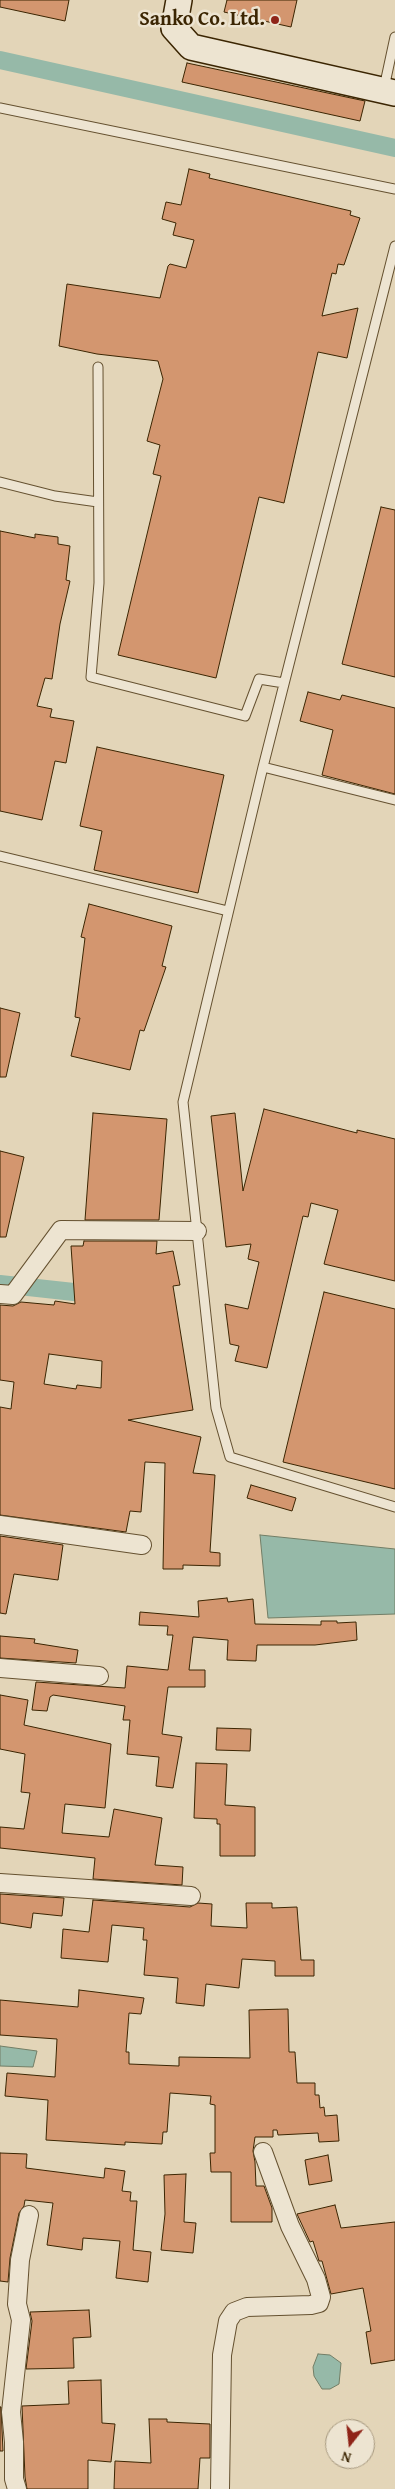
<!DOCTYPE html>
<style>
body{margin:0}
#map{position:relative;width:395px;height:2489px;overflow:hidden;background:#e3d5b8;font-family:"Gentium Book Plus",serif}
canvas{display:block}
.north{position:absolute;left:325px;top:2419px;width:50px;height:50px;box-sizing:border-box;background:#ede4d1;border:1px solid #a6987e;border-radius:50%;rotate:196deg;font-size:14px;font-weight:700;line-height:20px;text-align:center;color:#3b2502}
.north::after{content:'';display:block;margin:auto;width:18px;height:22px;background:#8f2418;clip-path:polygon(50% 0,100% 100%,50% 72%,0 100%)}
</style>
<div id="map">
<canvas width="395" height="2489"></canvas>
<div class="north">N</div>
</div>
<script>
const ctx = document.querySelector('canvas').getContext('2d');
ctx.lineJoin = 'round';
function fill(path, color) {
  ctx.fillStyle = color;
  ctx.fill(path, 'evenodd');
}
function shape(rows) {
  const path = new Path2D();
  for (const r of rows) {
    path.moveTo(r[0], r[1]);
    for (let i = 2; i < r.length; i += 2) path.lineTo(r[i], r[i + 1]);
  }
  return path;
}
function stroke(path, color, width, dash) {
  ctx.strokeStyle = color;
  ctx.lineWidth = width;
  ctx.lineCap = dash ? 'butt' : 'round';
  ctx.setLineDash(dash || []);
  ctx.stroke(path);
}
function label(font, color, halo, rows, align = 'center') {
  ctx.font = font + ' "Gentium Book Plus",serif';
  ctx.lineWidth = 5;
  ctx.setLineDash([]);
  ctx.textBaseline = 'middle';
  ctx.strokeStyle = halo;
  ctx.fillStyle = color;
  for (const [text, x, y, turn = 0] of rows) {
    ctx.save();
    ctx.translate(x, y);
    ctx.rotate((+turn || 0) * Math.PI / 180);
    ctx.textAlign = isNaN(turn) ? turn : align;
    if (halo) ctx.strokeText(text, 0, 0);
    ctx.fillText(text, 0, 0);
    ctx.restore();
  }
}
const water = shape([
 [260,1535,395,1549,395,1614,268,1618,260,1535],
 [0,2046,37,2051,33,2067,0,2066,0,2046],
 [318,2354,330,2355,341,2363,339,2384,330,2389,322,2389,314,2376,313,2367,318,2354]
]);
const canal = shape([
 [0,60,395,148],
 [0,1284,92,1294]
]);
const building = shape([
 [0,0,69,0,65,21,0,7,0,0],
 [227,0,297,0,291,27,224,12,227,0],
 [187,63,365,101,360,121,182,82,187,63],
 [189,169,210,174,209,178,351,211,350,215,360,218,344,265,338,264,336,274,332,273,322,316,358,308,347,358,318,352,284,503,259,497,216,678,118,655,161,476,153,474,160,445,147,441,163,379,158,361,97,354,59,346,67,284,160,298,168,266,170,264,186,268,194,240,173,235,176,223,162,219,166,202,181,205,189,169],
 [381,507,395,510,395,677,342,664,381,507],
 [0,531,35,538,35,534,58,537,58,544,70,546,66,580,70,581,60,624,52,679,45,678,37,706,52,709,50,717,74,721,66,763,55,761,42,820,0,811,0,531],
 [308,692,340,700,342,695,395,708,395,794,322,775,333,730,300,721,308,692],
 [97,747,224,775,198,893,94,870,102,831,80,826,97,747],
 [89,904,172,926,162,966,166,967,144,1031,140,1030,130,1070,71,1056,80,1018,75,1017,85,938,81,937,89,904],
 [0,1008,20,1013,6,1077,0,1077,0,1008],
 [264,1109,357,1133,357,1130,395,1139,395,1281,324,1264,338,1210,311,1203,308,1217,303,1216,267,1368,235,1361,239,1346,230,1344,225,1304,248,1309,259,1262,248,1259,251,1244,226,1247,211,1116,235,1113,243,1191,264,1109],
 [93,1113,167,1119,159,1220,85,1220,93,1113],
 [0,1151,24,1157,6,1237,0,1237,0,1151],
 [84,1241,157,1241,156,1254,173,1251,180,1285,173,1286,193,1410,128,1420,201,1437,193,1473,215,1475,210,1552,220,1553,220,1566,183,1565,183,1569,163,1569,165,1463,145,1462,141,1512,130,1511,126,1532,0,1515,0,1407,11,1409,14,1382,0,1380,0,1305,13,1306,21,1302,54,1305,55,1301,75,1304,71,1246,83,1246,84,1241],
 [49,1354,102,1361,101,1388,77,1385,76,1389,44,1384,49,1354],
 [324,1292,395,1309,395,1489,283,1462,324,1292],
 [251,1485,296,1498,292,1511,247,1498,251,1485],
 [0,1536,63,1545,58,1580,14,1574,6,1614,0,1613,0,1536],
 [227,1598,228,1602,253,1599,255,1624,321,1625,321,1621,337,1621,337,1623,356,1622,357,1640,315,1645,257,1645,256,1661,227,1660,228,1640,193,1637,189,1670,205,1670,205,1687,168,1687,162,1734,182,1737,173,1788,156,1786,159,1757,127,1754,130,1720,123,1720,125,1706,53,1695,50,1697,47,1711,32,1710,36,1682,125,1688,127,1666,168,1670,173,1635,167,1635,168,1626,139,1625,140,1612,199,1617,198,1601,227,1598],
 [0,1636,35,1639,34,1643,78,1650,76,1663,0,1658,0,1636],
 [0,1695,28,1700,24,1725,111,1744,105,1808,65,1804,62,1833,109,1837,114,1809,162,1818,155,1865,183,1867,182,1885,93,1879,95,1858,0,1848,0,1827,24,1829,30,1793,21,1792,25,1754,0,1749,0,1695],
 [217,1728,251,1729,250,1751,216,1750,217,1728],
 [196,1763,227,1764,225,1805,255,1807,255,1856,220,1856,220,1824,217,1824,217,1819,194,1818,196,1763],
 [0,1894,64,1898,62,1916,33,1913,31,1928,0,1923,0,1894],
 [93,1900,190,1907,198,1903,212,1904,211,1926,247,1928,246,1903,272,1903,272,1908,297,1907,301,1960,314,1960,314,1976,275,1976,275,1961,242,1959,239,1988,206,1984,204,2006,176,2003,178,1978,144,1975,147,1940,143,1940,144,1928,112,1925,108,1962,61,1958,63,1929,89,1932,93,1900],
 [79,1990,144,1998,141,2014,129,2013,126,2052,129,2052,129,2064,179,2066,179,2057,250,2058,249,2010,288,2009,289,2052,295,2052,297,2083,315,2083,315,2095,319,2095,320,2108,324,2107,325,2116,337,2115,339,2141,319,2142,318,2133,278,2135,277,2130,273,2130,273,2137,255,2137,253,2151,255,2162,256,2186,264,2186,272,2208,272,2222,231,2222,231,2172,211,2172,210,2153,215,2153,215,2105,210,2104,211,2096,170,2093,167,2132,163,2132,162,2144,125,2142,125,2145,46,2140,48,2100,5,2096,7,2073,55,2077,57,2039,0,2035,0,2000,78,2007,79,1990],
 [0,2153,27,2154,26,2168,104,2178,105,2168,125,2171,122,2191,131,2192,130,2201,137,2201,133,2250,151,2252,148,2282,116,2278,120,2241,83,2238,82,2250,47,2245,53,2203,25,2200,24,2206,19,2213,10,2258,8,2282,0,2281,0,2153],
 [328,2155,332,2181,309,2185,305,2160,328,2155],
 [186,2174,184,2222,196,2223,193,2253,161,2250,165,2214,164,2175,186,2174],
 [335,2205,341,2228,395,2222,395,2360,371,2364,366,2332,371,2331,363,2288,331,2294,322,2261,319,2261,313,2241,310,2242,297,2214,335,2205],
 [89,2310,91,2337,73,2338,74,2368,26,2369,32,2321,30,2312,89,2310],
 [101,2380,102,2423,115,2424,111,2462,88,2460,88,2489,27,2489,25,2477,22,2406,69,2404,68,2381,101,2380],
 [0,2407,1,2407,3,2451,0,2451,0,2407],
 [149,2419,167,2419,167,2422,210,2424,210,2458,200,2458,198,2489,114,2489,115,2461,151,2463,149,2419]
]);
const lane = shape([
 [384,88,395,37],
 [0,108,395,189],
 [395,246,263,767,183,1102,216,1408,230,1457,395,1507],
 [98,367,99,583,91,677,245,716,259,679,284,683],
 [0,482,55,496,98,502],
 [263,767,395,800],
 [0,856,228,911]
]);
const street = shape([
 [0,1294,13,1295,61,1230,197,1231],
 [0,1525,142,1545],
 [0,1668,99,1676],
 [0,1883,191,1896],
 [17,2489,14,2479,14,2442,11,2412,21,2320,17,2304,20,2260,29,2215],
 [220,2489,222,2355,228,2321,234,2312,247,2307,311,2305,319,2303,321,2297,316,2279,290,2226,263,2152]
]);
const secondary = shape([
 [179,0,174,28,191,47,395,93]
]);
const markers = [
 [275,20,5,"#8f2418"]
];
const poiNames = [
 ["Sanko Co. Ltd.",265,20]
];
fill(water, '#96b9a8');
stroke(water, '#727e66', 1);
stroke(canal, '#96b9a8', 18);
fill(building, '#d3966f');
stroke(building, '#3b2502', 1);
stroke(lane, '#655130', 11);
stroke(street, '#655130', 20);
stroke(secondary, '#3b2502', 28);
stroke(lane, '#ede4d1', 9);
stroke(street, '#ede4d1', 18);
stroke(secondary, '#ede4d1', 25);
for (const [x, y, r, color] of markers) {
  const dot = new Path2D();
  dot.arc(x, y, r, 0, 2 * Math.PI);
  ctx.fillStyle = color;
  ctx.fill(dot);
  stroke(dot, '#ede4d1', 2);
}
label('bold 20px', '#3b2502', '#ede4d1', poiNames, 'right');
</script>
